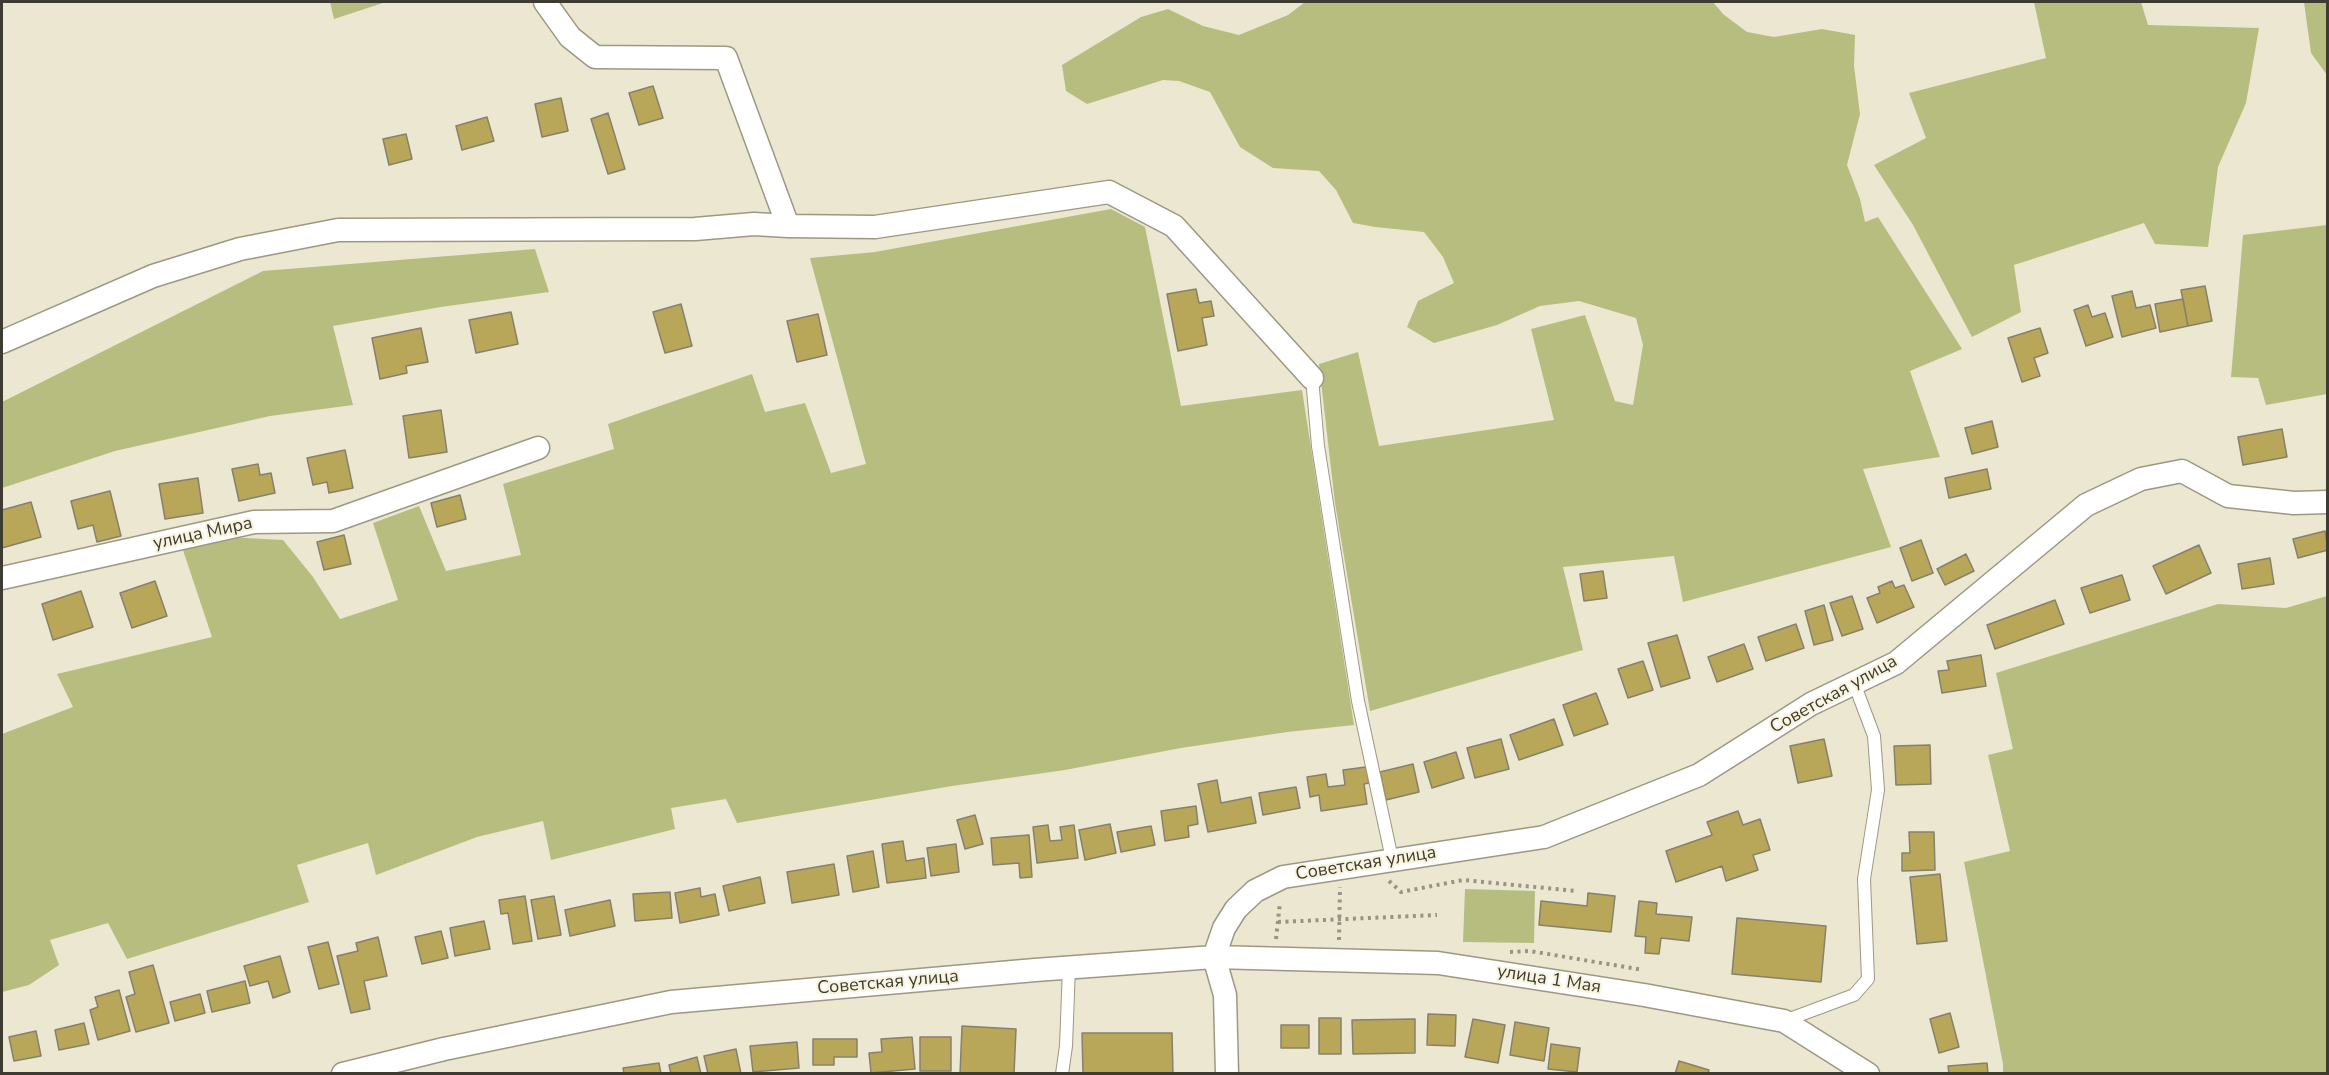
<!DOCTYPE html>
<meta charset="utf-8">
<style>
body{margin:0}
#map{position:relative;width:2329px;height:1075px;overflow:hidden;background:#ece7d0;font-family:"Nunito Sans",sans-serif}
canvas{display:block}
.frame{position:absolute;inset:0;border:3px solid #3d3b32;pointer-events:none}
</style>
<div id="map">
<canvas width="2329" height="1075"></canvas>
<div class="frame"></div>
</div>
<script>
const ctx = document.querySelector('canvas').getContext('2d');
ctx.lineJoin = 'round';
function fill(path, color) {
  ctx.fillStyle = color;
  ctx.fill(path, 'evenodd');
}
function shape(rows) {
  const path = new Path2D();
  for (const r of rows) {
    path.moveTo(r[0], r[1]);
    for (let i = 2; i < r.length; i += 2) path.lineTo(r[i], r[i + 1]);
  }
  return path;
}
function stroke(path, color, width, dash) {
  ctx.strokeStyle = color;
  ctx.lineWidth = width;
  ctx.lineCap = dash ? 'butt' : 'round';
  ctx.setLineDash(dash || []);
  ctx.stroke(path);
}
function label(font, color, halo, rows, align = 'center') {
  ctx.font = font + ' "Nunito Sans",sans-serif';
  ctx.lineWidth = 4.5;
  ctx.setLineDash([]);
  ctx.textBaseline = 'middle';
  ctx.strokeStyle = halo;
  ctx.fillStyle = color;
  for (const [text, x, y, turn = 0] of rows) {
    ctx.save();
    ctx.translate(x, y);
    ctx.rotate((+turn || 0) * Math.PI / 180);
    ctx.textAlign = isNaN(turn) ? turn : align;
    if (halo) ctx.strokeText(text, 0, 0);
    ctx.fillText(text, 0, 0);
    ctx.restore();
  }
}
const green = shape([
 [330,2,386,2,334,19],
 [1305,2,1713,2,1723,14,1747,32,1774,37,1822,29,1855,35,1854,66,1860,114,1847,165,1860,199,1865,222,1878,217,1962,349,1910,371,1940,457,1863,469,1891,547,1683,602,1674,556,1563,567,1583,650,1370,711,1335,503,1319,364,1358,352,1379,446,1554,420,1531,329,1585,315,1615,401,1633,405,1643,345,1636,318,1579,301,1540,306,1497,325,1434,343,1407,327,1418,301,1454,283,1443,257,1424,232,1375,227,1353,223,1336,190,1319,171,1273,168,1240,147,1210,92,1179,81,1163,80,1087,104,1066,91,1062,65,1141,17,1168,9,1203,26,1239,35,1288,15],
 [2034,2,2141,2,2148,25,2259,28,2246,103,2218,167,2208,247,2155,244,2144,223,2014,265,2021,312,1972,337,1913,225,1874,165,1926,138,1909,93,2046,58],
 [2304,2,2327,2,2327,75,2311,53],
 [1111,209,1145,227,1181,406,1302,390,1354,725,1287,732,1181,748,1065,770,952,786,737,823,726,799,671,808,675,829,551,860,543,821,477,837,376,875,368,843,297,865,309,902,127,959,108,923,50,940,59,965,29,985,2,992,2,734,73,707,57,674,212,637,183,550,227,537,283,540,313,577,340,619,398,600,373,523,419,506,446,571,521,555,503,484,614,449,608,424,752,374,765,412,805,403,831,473,866,464,810,258,875,252],
 [2327,225,2327,394,2266,405,2258,378,2231,377,2243,235],
 [535,249,549,292,441,307,333,326,353,405,270,416,115,451,2,488,2,402,263,271],
 [2327,596,2327,1073,2003,1073,2003,1064,1964,862,2010,851,1988,755,2013,749,1996,673,2218,604,2286,608],
 [1465,889,1535,891,1534,943,1463,942]
]);
const building = shape([
 [653,86,663,118,639,125,629,93,653,86],
 [561,98,568,131,542,137,535,104,561,98],
 [608,113,625,169,608,174,591,119,608,113],
 [487,117,494,141,462,150,456,126,487,117],
 [406,134,412,159,389,165,383,139,406,134],
 [2205,286,2212,321,2188,326,2181,290,2205,286],
 [1196,289,1199,303,1211,301,1214,316,1202,318,1207,345,1178,351,1167,294,1196,289],
 [2132,291,2136,308,2150,305,2156,328,2122,337,2112,296,2132,291],
 [2183,299,2188,326,2160,332,2155,304,2183,299],
 [681,304,692,346,665,353,653,312,681,304],
 [2088,305,2092,317,2105,313,2113,337,2086,346,2074,310,2088,305],
 [511,312,518,344,476,353,469,320,511,312],
 [818,314,827,355,797,362,787,321,818,314],
 [421,328,428,362,406,366,407,373,380,379,372,338,421,328],
 [2040,328,2048,353,2034,358,2040,376,2022,382,2008,338,2040,328],
 [441,410,447,452,409,458,403,416,441,410],
 [1992,421,1998,447,1972,454,1965,428,1992,421],
 [2282,429,2287,457,2243,465,2238,437,2282,429],
 [345,450,353,488,329,493,327,482,313,485,307,458,345,450],
 [258,464,260,475,271,473,275,493,239,501,232,469,258,464],
 [1987,469,1991,489,1949,498,1945,478,1987,469],
 [198,478,203,513,165,519,159,484,198,478],
 [110,491,121,536,97,542,93,525,78,529,71,501,110,491],
 [460,495,466,519,437,527,431,503,460,495],
 [31,502,41,537,2,548,2,510,31,502],
 [2325,531,2328,550,2298,558,2293,539,2325,531],
 [344,535,351,564,324,570,317,542,344,535],
 [1921,540,1933,573,1912,581,1900,548,1921,540],
 [2199,545,2211,573,2166,594,2153,566,2199,545],
 [1966,554,1974,571,1945,585,1937,569,1966,554],
 [2270,558,2274,584,2242,589,2238,564,2270,558],
 [1603,571,1607,598,1584,601,1580,574,1603,571],
 [2122,575,2130,600,2090,613,2081,588,2122,575],
 [155,581,167,616,132,628,120,593,155,581],
 [1892,581,1895,588,1904,585,1914,607,1877,623,1867,598,1880,593,1878,587,1892,581],
 [81,591,93,627,53,640,42,604,81,591],
 [1852,596,1863,629,1842,636,1830,603,1852,596],
 [2055,600,2064,624,1995,649,1987,625,2055,600],
 [1824,605,1833,640,1814,645,1805,611,1824,605],
 [1796,624,1804,648,1766,661,1758,637,1796,624],
 [1677,635,1690,678,1661,687,1648,643,1677,635],
 [1744,644,1753,669,1717,682,1708,657,1744,644],
 [1981,655,1986,686,1942,693,1938,671,1949,670,1947,661,1981,655],
 [1643,661,1653,690,1628,698,1618,669,1643,661],
 [1596,693,1608,724,1574,736,1563,705,1596,693],
 [1554,719,1563,745,1519,760,1510,735,1554,719],
 [1501,739,1509,769,1475,778,1467,748,1501,739],
 [1824,739,1832,776,1798,783,1790,746,1824,739],
 [1930,745,1931,784,1896,785,1894,746,1930,745],
 [1456,752,1464,778,1432,788,1424,762,1456,752],
 [1413,764,1419,792,1386,800,1380,772,1413,764],
 [1366,767,1369,783,1364,784,1367,804,1321,811,1319,795,1310,797,1307,777,1326,774,1328,787,1345,785,1343,770,1366,767],
 [1217,780,1221,803,1251,797,1256,823,1208,832,1198,784,1217,780],
 [1296,787,1300,808,1263,815,1259,793,1296,787],
 [1196,806,1198,824,1188,826,1189,837,1165,841,1161,811,1196,806],
 [1738,811,1743,825,1760,819,1770,850,1753,855,1758,870,1726,881,1722,866,1676,882,1666,851,1712,835,1707,822,1738,811],
 [975,815,983,844,965,849,957,820,975,815],
 [1110,824,1116,853,1085,860,1079,830,1110,824],
 [1048,825,1050,841,1062,840,1060,827,1074,825,1078,858,1037,863,1033,827,1048,825],
 [1151,826,1155,845,1121,852,1117,832,1151,826],
 [1909,832,1934,832,1935,870,1902,871,1902,853,1910,853,1909,832],
 [1029,835,1032,877,1020,878,1019,863,993,865,991,838,1029,835],
 [903,841,906,861,924,858,926,878,887,883,882,844,903,841],
 [956,844,959,872,931,876,927,848,956,844],
 [873,851,879,887,853,892,847,856,873,851],
 [834,864,839,895,792,903,787,872,834,864],
 [1940,874,1947,941,1917,944,1910,877,1940,874],
 [760,877,765,903,729,911,723,886,760,877],
 [700,888,701,897,715,894,719,915,680,923,675,893,700,888],
 [670,892,672,918,635,921,633,894,670,892],
 [1588,893,1615,896,1611,932,1539,925,1541,901,1587,906,1588,893],
 [525,896,532,941,513,944,508,913,501,914,499,900,525,896],
 [554,896,561,935,538,939,531,900,554,896],
 [610,900,615,926,570,936,565,910,610,900],
 [1639,901,1657,903,1656,914,1692,917,1689,941,1661,938,1659,954,1645,953,1646,937,1635,936,1639,901],
 [1737,918,1826,926,1821,982,1732,974,1737,918],
 [484,921,490,949,455,956,450,928,484,921],
 [441,931,448,958,422,964,415,937,441,931],
 [378,937,387,976,364,981,370,1009,351,1013,337,956,358,951,356,943,378,937],
 [328,942,339,984,319,989,308,947,328,942],
 [280,956,290,992,273,998,268,981,250,986,244,966,280,956],
 [153,965,169,1023,136,1032,126,997,135,994,129,972,153,965],
 [245,981,250,1003,212,1012,207,991,245,981],
 [119,990,130,1031,98,1040,90,1010,98,1007,95,997,119,990],
 [200,994,205,1013,175,1021,170,1002,200,994],
 [1950,1013,1959,1047,1939,1053,1930,1019,1950,1013],
 [1428,1014,1456,1015,1455,1046,1427,1045,1428,1014],
 [1319,1018,1341,1018,1341,1054,1319,1054,1319,1018],
 [1415,1019,1415,1053,1353,1054,1352,1020,1415,1019],
 [1473,1019,1505,1025,1498,1063,1465,1057,1473,1019],
 [1515,1022,1549,1028,1544,1061,1510,1055,1515,1022],
 [84,1023,89,1044,59,1050,55,1030,84,1023],
 [1281,1025,1309,1025,1309,1048,1281,1048,1281,1025],
 [962,1026,1016,1029,1014,1074,960,1074,962,1026],
 [36,1031,41,1056,14,1061,9,1037,36,1031],
 [1082,1033,1172,1033,1173,1074,1083,1074,1082,1033],
 [912,1037,915,1069,871,1073,869,1053,882,1052,881,1039,912,1037],
 [920,1037,951,1037,951,1071,920,1071,920,1037],
 [813,1039,857,1039,857,1057,834,1057,834,1065,813,1065,813,1039],
 [797,1042,799,1068,753,1072,750,1046,797,1042],
 [1551,1044,1580,1048,1577,1072,1548,1069,1551,1044],
 [736,1049,741,1074,708,1074,704,1056,736,1049],
 [697,1057,701,1074,671,1074,669,1065,697,1057],
 [1679,1061,1709,1070,1708,1074,1675,1074,1679,1061],
 [659,1063,661,1074,624,1074,623,1068,659,1063],
 [1987,1063,1988,1074,1949,1074,1948,1066,1987,1063]
]);
const path = shape([
 [1389,881,1401,892,1463,880,1576,891],
 [1278,922,1437,915],
 [1276,939,1280,902],
 [1339,940,1340,887],
 [1510,952,1530,951,1643,970]
]);
const service = shape([
 [1312,378,1318,446,1358,701,1392,859],
 [1784,1021,1854,995,1868,979,1864,879,1878,790,1874,736,1854,683],
 [1062,1074,1066,1046,1069,967]
]);
const minor = shape([
 [545,2,570,37,595,57,726,58,788,226,875,227,1109,192,1174,226,1312,378],
 [2,342,153,276,240,249,338,230,695,229,754,224,788,226],
 [2,578,254,522,333,521,538,448],
 [1214,957,1224,928,1236,909,1255,891,1283,877,1544,837,1699,775,1811,704,1896,663,2086,505,2141,479,2182,471,2228,496,2294,503,2328,502],
 [1214,957,1225,995,1227,1074],
 [343,1074,444,1049,671,1002,1035,970,1214,957,1438,963,1644,995,1784,1021,1868,1074]
]);
const streetNames = [
 ["улица Мира",203,534,-12],
 ["Советская улица",1834,695,-29],
 ["Советская улица",1366,864,-9],
 ["улица 1 Мая",1549,980,9],
 ["Советская улица",888,983,-5]
];
fill(green, '#b7bd7f');
fill(building, '#b8a659');
stroke(building, '#86816d', 1.5);
stroke(service, '#9d9883', 14);
stroke(minor, '#9d9883', 25);
stroke(path, '#989484', 4, [3, 4.5]);
stroke(service, '#fff', 12);
stroke(minor, '#fff', 22);
label('18px', '#3d3b32', '#f9f4dd', streetNames);
</script>
